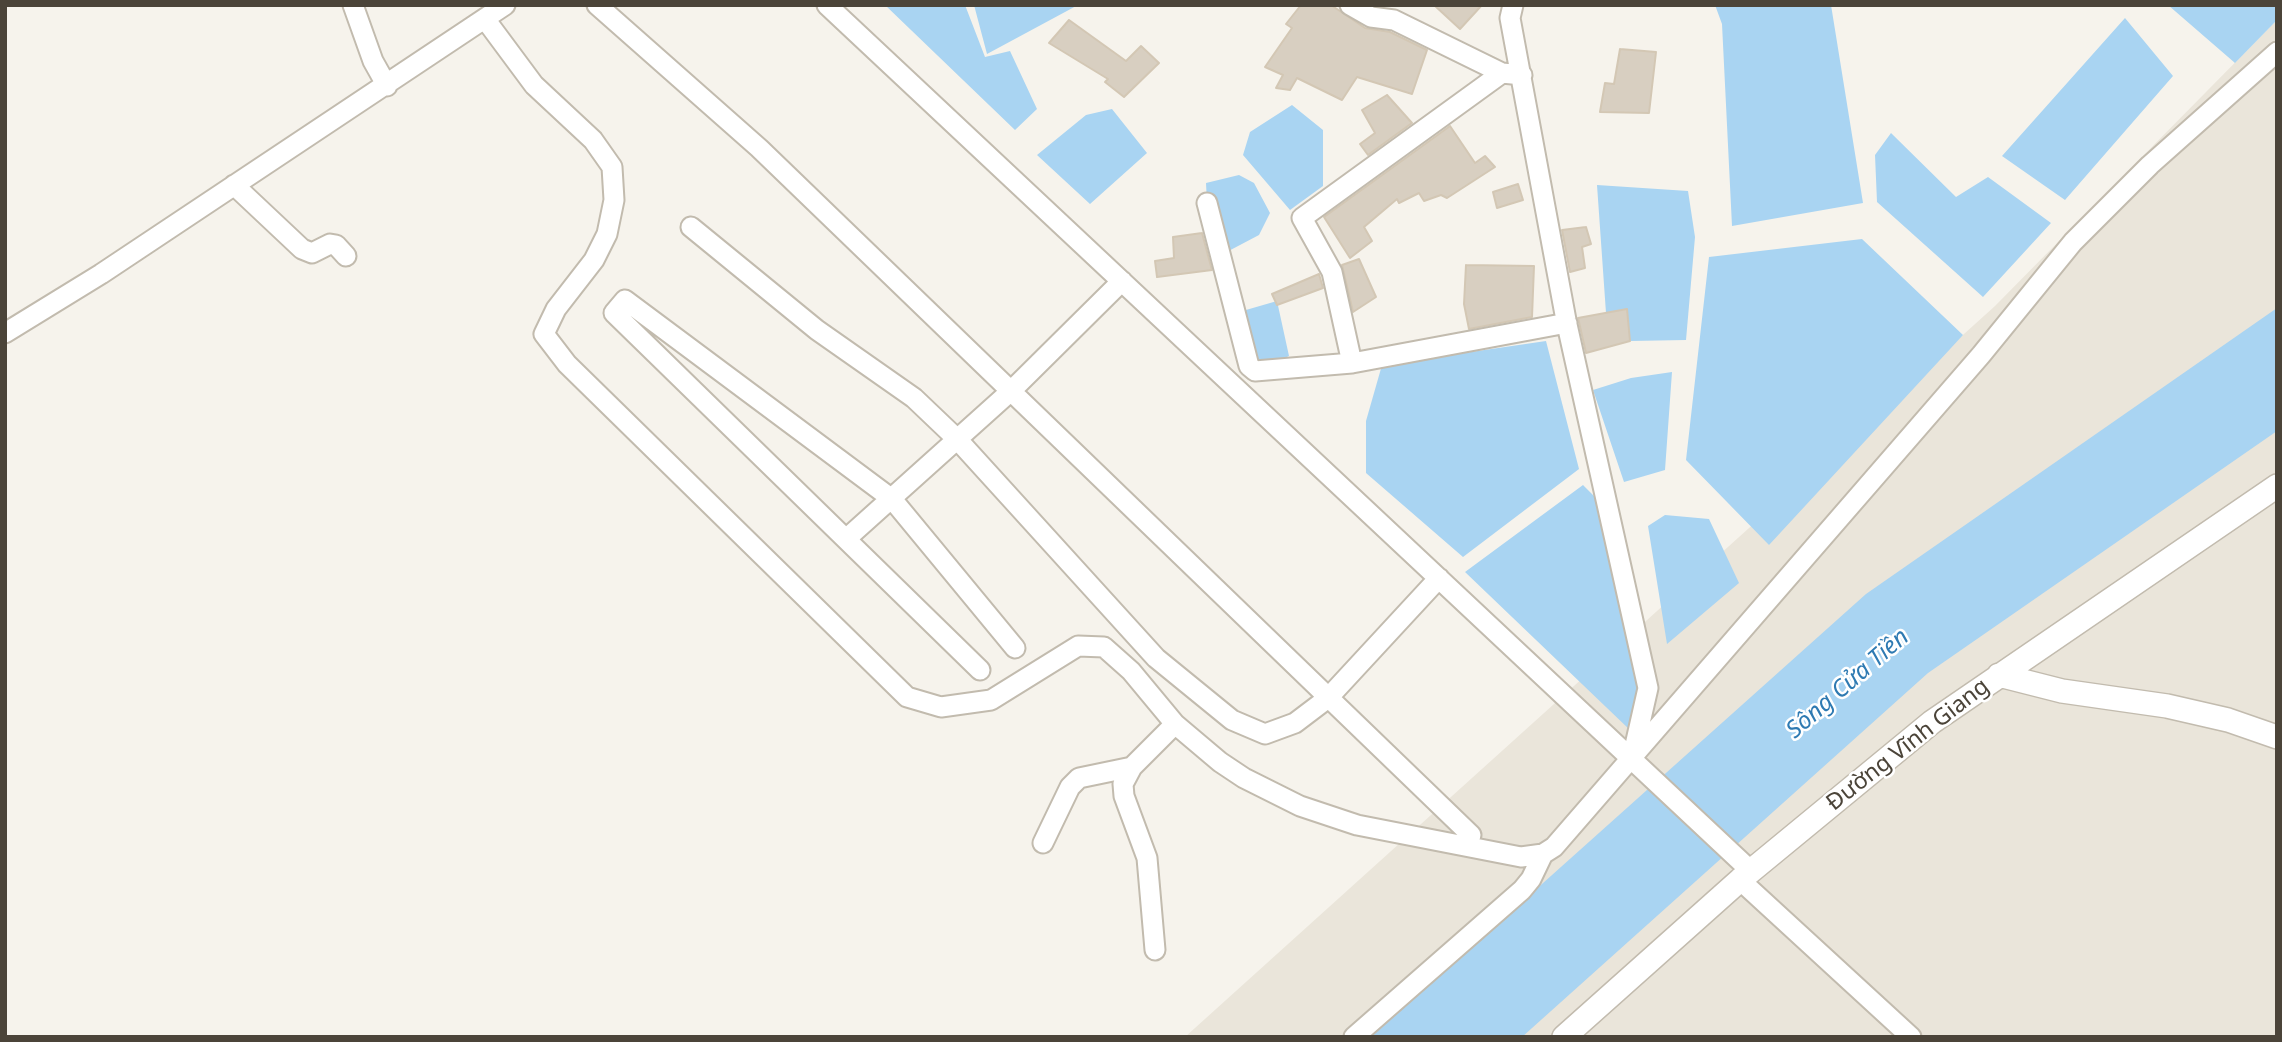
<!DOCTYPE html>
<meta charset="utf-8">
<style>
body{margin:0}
#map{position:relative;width:2282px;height:1042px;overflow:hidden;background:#f6f3ec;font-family:"Noto Sans",sans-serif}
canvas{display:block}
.frame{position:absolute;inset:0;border:7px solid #4b4439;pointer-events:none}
</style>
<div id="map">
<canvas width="2282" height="1042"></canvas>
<div class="frame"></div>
</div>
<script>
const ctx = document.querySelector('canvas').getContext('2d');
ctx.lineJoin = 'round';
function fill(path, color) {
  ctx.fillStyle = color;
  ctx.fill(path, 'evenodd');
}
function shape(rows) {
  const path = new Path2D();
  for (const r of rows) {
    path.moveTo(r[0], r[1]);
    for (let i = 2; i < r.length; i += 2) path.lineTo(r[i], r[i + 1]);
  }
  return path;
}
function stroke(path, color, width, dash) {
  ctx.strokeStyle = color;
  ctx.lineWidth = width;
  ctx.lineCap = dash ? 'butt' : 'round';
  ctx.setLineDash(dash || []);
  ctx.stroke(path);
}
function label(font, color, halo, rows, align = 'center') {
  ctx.font = font + ' "Noto Sans",sans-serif';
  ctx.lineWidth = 5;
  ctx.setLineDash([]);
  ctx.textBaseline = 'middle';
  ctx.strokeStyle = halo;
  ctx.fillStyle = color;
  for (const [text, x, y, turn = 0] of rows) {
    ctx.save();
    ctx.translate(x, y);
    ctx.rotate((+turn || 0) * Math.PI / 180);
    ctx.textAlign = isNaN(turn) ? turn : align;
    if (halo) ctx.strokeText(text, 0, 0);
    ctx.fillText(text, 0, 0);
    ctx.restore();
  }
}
const residential = shape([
 [2277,20,2277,1037,1185,1037,1995,306]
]);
const water = shape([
 [885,5,965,5,985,57,1010,51,1037,109,1015,130],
 [974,5,1078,5,987,54],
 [1715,5,1831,5,1863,203,1732,226,1722,24],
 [2168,5,2277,5,2277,20,2235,63],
 [2125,18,2173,76,2065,200,2002,156],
 [1292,105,1323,130,1323,186,1290,210,1243,155,1250,132],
 [1112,109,1147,153,1090,204,1037,155,1086,115],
 [1891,133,1956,197,1988,177,2051,223,1983,297,1877,202,1875,155],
 [1239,175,1254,183,1270,213,1259,235,1221,255,1207,203,1206,183],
 [1597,185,1688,191,1695,237,1686,340,1630,341,1627,309,1606,313],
 [1862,239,1963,335,1769,545,1686,460,1709,257],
 [1277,301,1289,356,1271,365,1256,360,1239,312],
 [2277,308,2277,431,1928,673,1522,1037,1371,1037,1866,594],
 [1546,341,1579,469,1463,557,1366,473,1366,421,1382,365],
 [1672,372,1665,470,1624,482,1593,390,1631,378],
 [1583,485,1595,497,1631,625,1641,689,1630,730,1465,572],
 [1665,515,1709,519,1739,583,1667,644,1648,526]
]);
const building = shape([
 [1301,5,1331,5,1365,28,1390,32,1427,50,1412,94,1357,77,1342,100,1297,78,1290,90,1276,88,1283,75,1265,67,1292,28,1286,24,1301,5],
 [1434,5,1482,5,1460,29,1434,5],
 [1069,20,1126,61,1141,46,1159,63,1124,97,1105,82,1108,79,1049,43,1069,20],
 [1620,49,1656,52,1649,113,1600,112,1605,83,1614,84,1620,49],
 [1387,95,1412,123,1368,155,1360,144,1375,133,1362,110,1387,95],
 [1450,126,1475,163,1485,156,1495,167,1447,198,1441,195,1424,201,1419,193,1399,203,1397,199,1364,227,1372,241,1350,258,1324,217,1450,126],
 [1518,184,1523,200,1497,208,1493,192,1518,184],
 [1586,227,1591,244,1582,247,1585,268,1570,272,1562,230,1586,227],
 [1202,233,1212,270,1157,277,1155,261,1174,258,1173,237,1202,233],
 [1359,259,1376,297,1353,312,1342,265,1359,259],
 [1466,265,1534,266,1532,317,1469,329,1464,304,1466,265],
 [1319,274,1323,288,1277,305,1272,294,1319,274],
 [1627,309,1630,341,1586,353,1578,318,1627,309]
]);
const minor = shape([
 [353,5,373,61,387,86],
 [597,5,759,148,1471,835],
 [827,5,1751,871],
 [1350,5,1371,17,1394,20,1502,73],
 [1513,5,1510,18,1566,320,1648,688,1633,754],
 [485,19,534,85,593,140,612,167,614,200,607,234,594,260,556,309,544,334,567,364,907,697,941,707,991,700,1078,646,1104,647,1131,671,1175,724,1220,762,1244,778,1300,806,1357,825,1521,857,1543,854,1554,847,1981,355,2073,242,2150,165,2277,52],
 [234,185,302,249,312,253,330,244,336,245,346,256],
 [1207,203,1249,366,1255,371,1352,363,1567,323],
 [691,227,817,330,914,398,957,439,1156,658,1232,720,1265,734,1295,723,1328,698,1439,578],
 [5,333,101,274,505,5],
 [1352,363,1332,272,1302,218,1502,73,1522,75],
 [846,539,1012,390,1122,281],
 [980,670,614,313,625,300,892,499,1015,648],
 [1043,843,1070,787,1079,778,1132,767],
 [1740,880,1911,1037],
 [1155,950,1147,858,1124,796,1123,784,1132,767,1175,724],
 [1354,1037,1522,890,1531,879,1543,854]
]);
const tertiary = shape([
 [1999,675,2062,691,2167,706,2228,720,2277,737],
 [1564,1037,1740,880,1932,722,2277,486]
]);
const streetNames = [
 ["Đường Vĩnh Giang",1908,745,-38]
];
const waterNames = [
 ["Sông Cửa Tiền",1848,684,-41]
];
fill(residential, '#eae5da');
fill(water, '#a9d4f2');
fill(building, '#d8cfc1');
stroke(building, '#d3c7b4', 2);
stroke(minor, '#c2bbae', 23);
stroke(tertiary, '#c2bbae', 26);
stroke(minor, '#fff', 19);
stroke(tertiary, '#fff', 23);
label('23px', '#4b4439', '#fff', streetNames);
label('italic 24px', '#2e7ab2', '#fff', waterNames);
</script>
